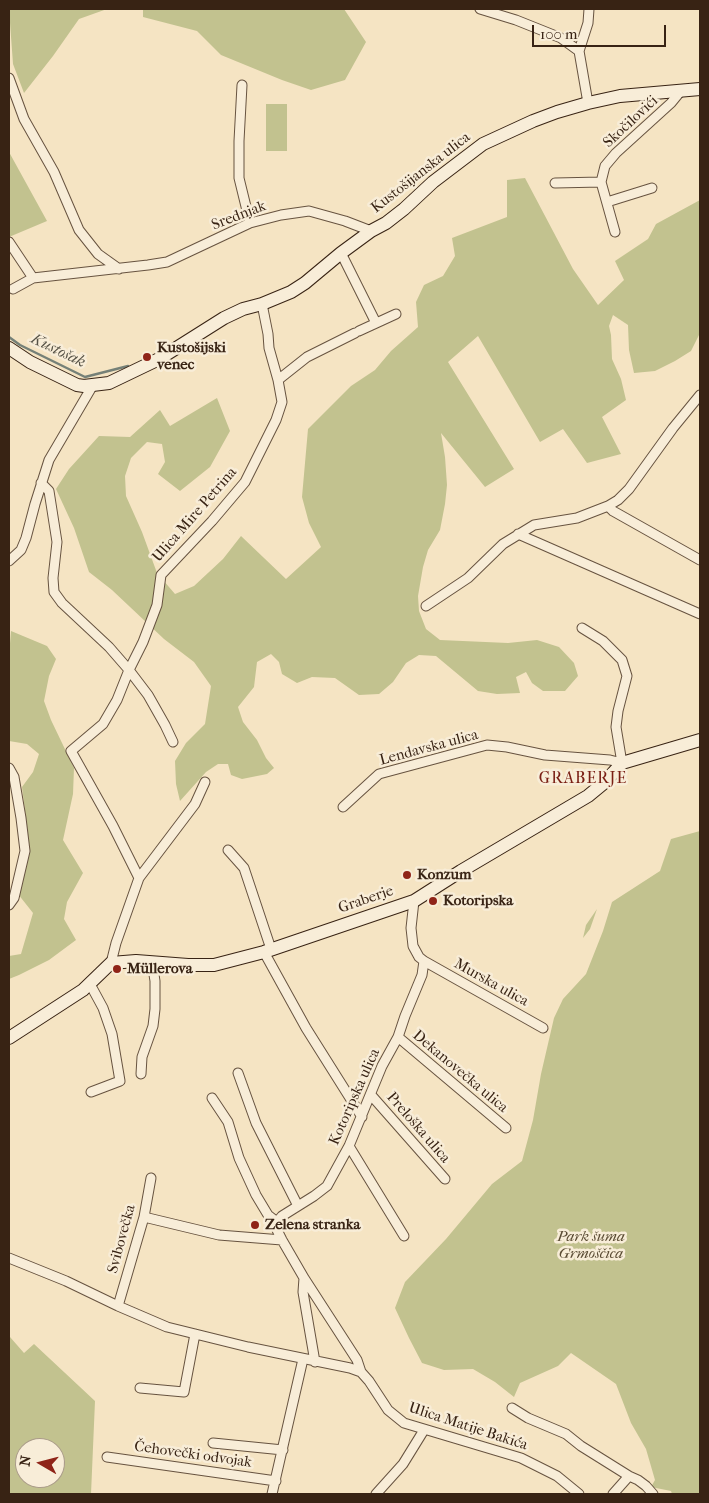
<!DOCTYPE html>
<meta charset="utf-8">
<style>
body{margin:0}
#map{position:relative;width:709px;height:1503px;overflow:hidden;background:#f5e4c3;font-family:"IM FELL French Canon",serif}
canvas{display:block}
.frame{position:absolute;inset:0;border:10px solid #382314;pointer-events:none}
.north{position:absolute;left:15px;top:1438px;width:50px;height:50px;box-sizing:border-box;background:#f8edd8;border:1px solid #ab9c8a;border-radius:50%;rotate:278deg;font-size:14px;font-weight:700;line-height:20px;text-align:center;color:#382314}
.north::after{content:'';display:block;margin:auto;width:18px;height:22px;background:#8f2418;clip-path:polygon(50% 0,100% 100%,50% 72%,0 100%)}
.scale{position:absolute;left:532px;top:25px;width:134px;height:22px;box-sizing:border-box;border:2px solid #382314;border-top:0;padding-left:6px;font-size:15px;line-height:18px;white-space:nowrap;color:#382314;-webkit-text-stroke:4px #f8edd8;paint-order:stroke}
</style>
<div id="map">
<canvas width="709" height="1503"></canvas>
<div class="frame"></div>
<div class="north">N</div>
<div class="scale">100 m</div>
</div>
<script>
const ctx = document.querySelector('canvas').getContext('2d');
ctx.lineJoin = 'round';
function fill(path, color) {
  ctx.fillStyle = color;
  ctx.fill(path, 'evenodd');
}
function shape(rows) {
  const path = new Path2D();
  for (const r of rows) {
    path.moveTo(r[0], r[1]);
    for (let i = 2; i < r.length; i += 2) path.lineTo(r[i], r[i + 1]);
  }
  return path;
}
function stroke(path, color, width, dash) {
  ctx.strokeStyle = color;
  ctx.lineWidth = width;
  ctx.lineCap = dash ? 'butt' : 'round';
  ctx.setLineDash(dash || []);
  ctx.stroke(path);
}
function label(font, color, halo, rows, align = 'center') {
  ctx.font = font + ' "IM FELL French Canon",serif';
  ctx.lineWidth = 5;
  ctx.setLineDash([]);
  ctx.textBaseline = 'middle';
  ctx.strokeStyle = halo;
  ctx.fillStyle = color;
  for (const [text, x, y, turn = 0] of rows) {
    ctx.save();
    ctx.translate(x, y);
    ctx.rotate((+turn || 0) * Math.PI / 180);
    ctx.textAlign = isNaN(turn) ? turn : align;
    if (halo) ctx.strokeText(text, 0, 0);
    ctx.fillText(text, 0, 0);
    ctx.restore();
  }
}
const green = shape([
 [9,9,107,9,79,19,53,56,24,93,13,64],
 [143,9,344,9,366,42,345,80,311,90,282,80,221,55,197,31,143,17],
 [266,104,287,104,287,151,266,151],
 [9,152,47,221,9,237],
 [525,178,573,269,598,305,624,280,615,261,648,239,656,224,700,200,700,333,691,351,675,361,655,371,634,373,629,350,628,325,613,315,609,326,611,335,612,359,621,379,626,400,602,417,621,454,587,463,563,429,540,442,478,336,448,362,514,469,485,487,441,433,445,457,447,485,445,504,440,530,428,550,423,567,418,596,419,611,426,629,440,640,508,643,537,640,559,647,574,663,578,676,565,691,543,691,532,683,526,672,516,677,520,693,497,694,478,691,436,656,419,655,406,663,393,682,379,694,359,695,335,678,312,677,297,683,282,674,279,662,271,654,257,662,254,687,238,707,243,722,257,740,266,758,274,768,267,774,242,779,231,775,228,764,218,764,206,772,180,801,176,784,175,761,186,743,205,724,211,686,194,662,164,639,112,590,89,572,74,528,56,489,69,469,99,436,130,437,160,410,170,426,217,398,230,431,210,467,180,491,158,474,165,462,162,444,147,442,131,458,125,476,126,496,142,532,157,573,175,594,194,586,223,559,241,536,286,579,321,547,309,523,302,497,308,429,351,386,375,370,391,351,418,327,416,302,424,285,443,276,455,256,452,238,507,217,507,180],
 [11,631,47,646,56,659,49,676,44,701,51,720,74,768,73,794,63,840,83,873,67,902,64,919,76,940,49,960,19,975,9,979,9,956,21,954,33,913,18,894,30,851,22,787,33,772,39,754,27,744,9,741,9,656],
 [700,831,700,1494,672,1494,671,1491,651,1487,655,1480,646,1449,631,1423,616,1384,571,1353,558,1366,520,1383,514,1397,495,1382,473,1369,444,1370,422,1363,409,1338,395,1308,405,1282,446,1239,492,1184,522,1161,533,1120,541,1074,554,1018,563,999,586,974,603,931,612,902,660,871,671,839],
 [597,909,590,929,583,938,586,925],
 [10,1337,24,1353,34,1344,95,1401,91,1494,9,1494,9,1338],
 [25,1448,55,1448,55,1478,25,1478]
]);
const stream = shape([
 [9,337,20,345,85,377,128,366]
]);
const street = shape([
 [480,9,516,20,561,38,579,51],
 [9,78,24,119,54,172,79,230,98,254,119,269],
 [242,85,239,141,239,178,250,223],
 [588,103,579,51,588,23,589,9],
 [555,183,601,182],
 [607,202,652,188],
 [615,232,601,182,605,166,616,153,671,103,680,92],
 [9,242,33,278],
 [341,253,376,323],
 [13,289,33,278,148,265,167,262,250,223,281,215,309,211,345,221,371,231],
 [359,331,396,314],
 [278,380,307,357,355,333],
 [41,483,49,491,57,542,53,578,54,592,62,603,109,647,129,670,117,700,103,724,71,751,113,826,139,878],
 [608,506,613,511,700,560],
 [518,534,700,614],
 [9,561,21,550,26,538,35,504,49,460,93,385],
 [426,606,468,578,503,544,534,525,577,518,608,506,618,500,629,489,673,428,700,395],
 [173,742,165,725,148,695,129,670,143,642,157,605,161,575,212,521,245,482,276,420,282,402,278,380,269,348,268,334,262,304],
 [9,768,14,777,21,818,25,851,14,898,9,905],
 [343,807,379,774,487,745,507,747,545,755,610,760,622,763,616,727,618,711,627,676,622,660,603,641,582,628],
 [228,850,244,868,271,949],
 [264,952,306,1028,362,1117],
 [424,961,543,1028],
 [111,963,116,943,139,878,195,804,205,782],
 [90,984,103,1008,112,1034,120,1081,91,1092],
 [398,1037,506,1128],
 [238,1073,256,1123,298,1206],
 [141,1074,142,1057,153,1026,155,1009,155,981,152,962],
 [371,1095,445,1179],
 [212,1098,228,1122,239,1158,256,1195,268,1215,277,1222],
 [349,1146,404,1236],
 [144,1217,219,1235,282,1240],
 [9,1258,66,1281,118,1306,167,1327,248,1347,350,1368,361,1372],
 [304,1278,357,1360,361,1372,369,1381,388,1410,404,1423,521,1458,557,1476,579,1494],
 [118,1306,144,1217,151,1178],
 [315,1362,303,1292,304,1278,282,1240,277,1230,277,1222,282,1216,314,1196,327,1186,349,1146,382,1066,398,1037,405,1016,422,975,424,961,419,957,413,946,411,928,414,901],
 [140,1388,184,1392,195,1334],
 [512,1408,528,1418,566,1434,581,1446,629,1476,638,1480,646,1486,653,1494],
 [213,1443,283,1450],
 [107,1457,276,1481],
 [272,1494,303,1359],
 [376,1494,403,1464,424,1430],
 [613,1494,629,1476]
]);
const secondary = shape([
 [9,348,30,362,77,385,84,386,109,383,159,359,224,318,243,309,262,304,291,292,305,283,341,253,371,231,386,223,404,209,433,182,483,144,533,121,557,112,588,103,620,96,700,89],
 [9,1038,83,990,111,963,136,961,188,965,214,965,264,952,414,901,461,871,588,796,605,782,622,763,700,740]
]);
const markers = [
 [147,357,5,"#8f2418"],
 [407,875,5,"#8f2418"],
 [433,901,5,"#8f2418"],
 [117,969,5,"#8f2418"],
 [255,1225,5,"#8f2418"]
];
const streetNames = [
 ["Skočilovići",631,122,-43],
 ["Kustošijanska ulica",421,173,-38],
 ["Srednjak",239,216,-21],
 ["Ulica Mire Petrina",195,515,-49],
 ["Lendavska ulica",429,748,-15],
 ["Graberje",366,900,-19],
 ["Murska ulica",491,983,29],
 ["Dekanovečka ulica",460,1072,40],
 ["Kotoripska ulica",355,1097,-66],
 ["Preloška ulica",418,1128,49],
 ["Svibovečka",122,1239,-75],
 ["Ulica Matije Bakića",468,1427,18],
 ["Čehovečki odvojak",193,1455,8]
];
const poiNames = [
 ["Kustošijski",157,348],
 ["venec",157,365],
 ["Konzum",417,875],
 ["Kotoripska",443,901],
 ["Müllerova",127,969],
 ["Zelena stranka",265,1225]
];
const parkNames = [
 ["Park šuma",591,1237],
 ["Grmoščica",591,1254]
];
const waterNames = [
 ["Kustošak",58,351,26]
];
const neighbourhoodNames = [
 ["GRABERJE",583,779]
];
fill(green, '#c2c28f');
stroke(stream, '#758077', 2.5);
stroke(street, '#675340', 11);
stroke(secondary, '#382314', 14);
stroke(street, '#f8edd8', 9);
stroke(secondary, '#f8edd8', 12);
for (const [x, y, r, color] of markers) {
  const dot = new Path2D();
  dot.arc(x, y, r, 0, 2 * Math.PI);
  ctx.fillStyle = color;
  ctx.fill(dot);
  stroke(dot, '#f8edd8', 2);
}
label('15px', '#382314', '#f8edd8', streetNames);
label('bold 15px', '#382314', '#f8edd8', poiNames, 'left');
label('italic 15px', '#5a4b33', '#f8edd8', parkNames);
label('italic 16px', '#565246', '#f8edd8', waterNames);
ctx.letterSpacing = '1px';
label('16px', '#7a1f14', '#f8edd8', neighbourhoodNames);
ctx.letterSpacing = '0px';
</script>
